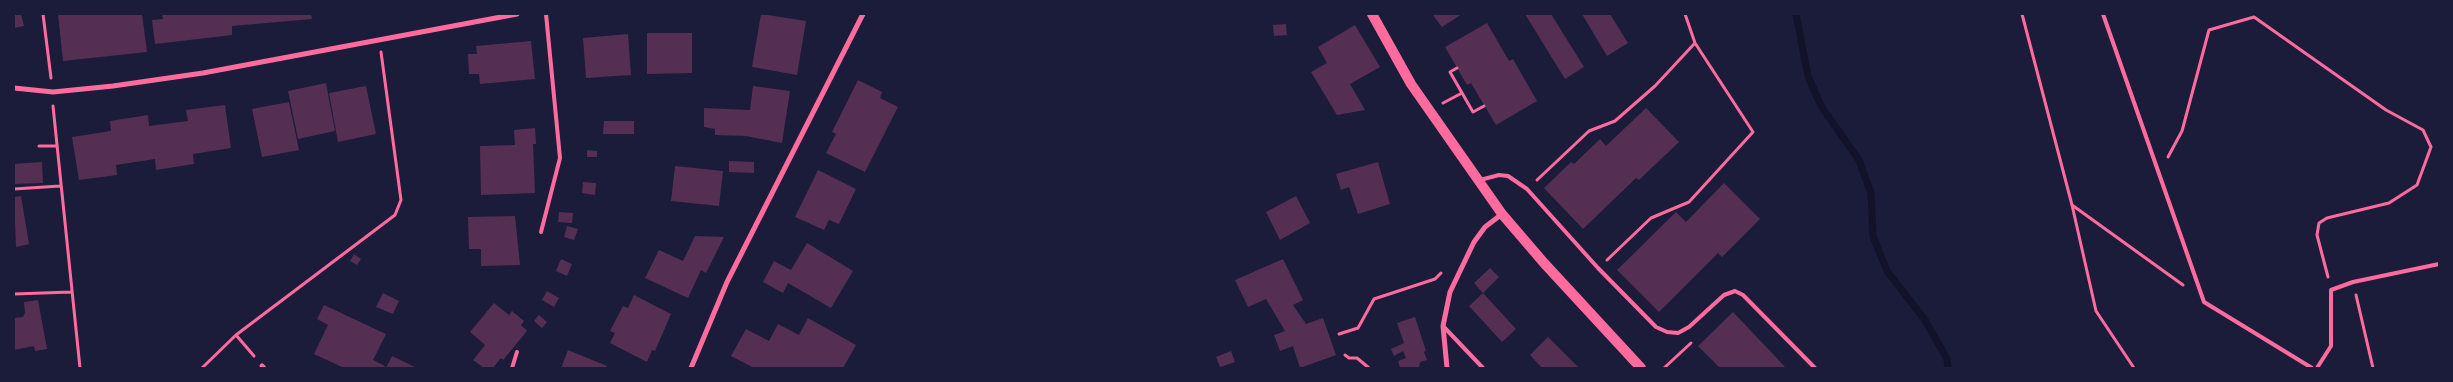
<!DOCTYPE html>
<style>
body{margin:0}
#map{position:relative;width:2453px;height:382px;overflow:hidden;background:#1b1b3a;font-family:Georgia,serif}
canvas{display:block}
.frame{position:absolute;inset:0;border:15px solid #1b1b3a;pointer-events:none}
</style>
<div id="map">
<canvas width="2453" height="382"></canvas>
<div class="frame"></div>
</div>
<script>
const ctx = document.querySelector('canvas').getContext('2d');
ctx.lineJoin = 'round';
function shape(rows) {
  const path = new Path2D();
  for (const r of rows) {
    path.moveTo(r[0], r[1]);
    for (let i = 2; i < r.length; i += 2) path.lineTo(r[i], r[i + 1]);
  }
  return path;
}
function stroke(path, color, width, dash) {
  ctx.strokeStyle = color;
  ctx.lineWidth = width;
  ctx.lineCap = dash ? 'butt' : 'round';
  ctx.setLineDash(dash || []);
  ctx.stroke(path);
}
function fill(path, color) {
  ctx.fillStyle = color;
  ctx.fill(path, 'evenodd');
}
const stream = shape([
 [1796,14,1808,76,1821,106,1859,160,1871,193,1873,236,1887,271,1925,320,1947,359,1948,368]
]);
const building = shape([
 [14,14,21,14,24,26,14,28],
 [58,14,142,14,147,52,63,61],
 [162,14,311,14,312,19,232,26,232,35,155,44,152,20,163,19],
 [761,14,806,21,797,75,752,67],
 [1432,14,1462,14,1442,27],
 [1525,14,1551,14,1584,67,1565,79],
 [1582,14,1610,14,1628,43,1607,56],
 [1487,23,1509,61,1513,59,1537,101,1496,125,1471,83,1467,85,1445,47],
 [1286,24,1287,35,1274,36,1273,25],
 [1355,25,1380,67,1350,84,1365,110,1337,115,1311,72,1327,63,1318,47],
 [647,33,692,33,692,73,647,74],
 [628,34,631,75,586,78,583,38],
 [531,41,535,79,480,84,479,74,469,74,468,54,477,54,476,46],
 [858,80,882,92,880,98,898,107,865,172,826,153,836,134,832,132],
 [326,83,335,131,298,139,288,91],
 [366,86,376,134,338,142,329,93],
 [753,86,790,91,782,143,746,136,715,135,715,129,704,127,704,108,750,110],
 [289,102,299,150,262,157,252,109],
 [225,105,231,148,193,154,194,164,156,170,155,159,116,165,117,175,79,180,72,137,111,131,110,121,148,115,149,126,188,121,186,110],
 [1646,108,1679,142,1639,180,1636,178,1583,229,1544,188,1571,162,1574,164,1600,139,1606,146],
 [604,121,634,121,634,134,603,134],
 [535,128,536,144,533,144,535,193,481,195,480,146,515,145,514,130],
 [587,150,597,151,597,157,587,157],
 [729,161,754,162,754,173,729,172],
 [42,162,43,183,14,184,14,164],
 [1378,162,1390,204,1358,214,1349,187,1341,190,1336,174],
 [675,166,723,171,719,206,671,201],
 [818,170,856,189,839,224,829,220,824,230,795,217],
 [583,182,596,183,595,195,582,193],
 [1724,183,1760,219,1722,257,1718,253,1659,312,1617,270,1676,212,1686,222],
 [21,196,29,244,16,247,14,197],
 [1296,196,1310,223,1280,240,1266,212],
 [559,212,573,213,572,223,558,222],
 [515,216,520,265,481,266,481,249,469,249,468,217],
 [567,226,578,229,574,240,564,237],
 [695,236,724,237,706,273,701,270,688,298,645,278,659,250,683,261],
 [807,243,853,271,831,308,788,283,783,293,763,282,774,261,791,270],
 [354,254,361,259,357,265,350,261],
 [561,259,572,264,567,276,556,271],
 [1283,259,1303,300,1293,305,1306,324,1323,318,1336,355,1300,368,1293,346,1280,351,1274,335,1285,331,1266,299,1248,307,1235,280],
 [1490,268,1499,277,1483,293,1474,283],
 [547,291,559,298,554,307,542,300],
 [383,293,399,301,393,314,376,307],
 [1483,293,1516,329,1502,342,1469,306],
 [634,295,671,314,655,351,652,350,647,362,610,343,615,333,610,331,623,306,628,308],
 [38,300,47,349,35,351,34,346,14,350,14,318,23,317,25,313,24,302],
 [494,303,509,315,512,311,524,321,521,325,527,331,503,360,501,358,493,368,484,368,473,360,485,345,470,332],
 [324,305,386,334,373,360,385,366,384,368,344,368,314,354,328,325,317,319],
 [1733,312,1771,352,1786,368,1720,368,1698,346],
 [539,315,547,322,542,328,534,321],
 [1415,317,1426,351,1424,352,1427,360,1420,362,1419,368,1400,368,1398,361,1406,358,1403,351,1394,356,1391,349,1404,343,1397,323],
 [808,318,856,345,843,368,754,368,731,356,746,329,769,341,778,324,799,335],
 [1548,337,1579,368,1542,368,1530,355],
 [568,350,607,366,606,368,561,368],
 [1231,351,1235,362,1220,367,1216,357],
 [392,356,417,368,386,368]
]);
const path = shape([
 [43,14,51,78],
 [2022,14,2072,205,2096,311,2134,368],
 [1457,68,1450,72,1473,112,1484,106],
 [1443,103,1462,93],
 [53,106,80,368],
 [39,146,56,146],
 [2168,157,2182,131,2209,30,2254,17,2386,110,2423,130,2431,147,2417,185,2389,203,2327,218,2319,223,2317,235,2328,277],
 [1537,180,1589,131,1615,121,1655,86,1695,43],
 [14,189,60,186],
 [2072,205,2183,285],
 [1607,260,1651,218,1689,202,1753,132,1695,43,1685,14],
 [14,294,71,292],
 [2356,295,2373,368],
 [1339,334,1358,328,1374,299,1435,279,1441,273],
 [236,335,254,356],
 [1345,355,1349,358,1357,358,1369,368],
 [202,368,236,335,395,215,401,200,381,52],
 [1664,368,1691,343]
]);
const service = shape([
 [2103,14,2204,302,2312,368],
 [1480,180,1499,175,1508,176,1527,189,1598,268,1656,327,1667,332,1678,333,1689,327,1724,295,1735,291,1743,295,1815,368],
 [541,232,560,158,546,14],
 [1443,326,1483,368],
 [512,368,517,352],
 [2317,368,2331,346,2331,290,2353,282,2439,264]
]);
const minor = shape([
 [14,88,53,92,113,86,203,73,517,14],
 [262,366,264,368],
 [691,368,727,282,863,14],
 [1447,368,1443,326,1450,292,1474,242,1485,227,1502,214]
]);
const secondary = shape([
 [1372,14,1411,84,1502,214,1544,263,1641,368]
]);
stroke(stream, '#12122b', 7);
fill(building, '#542f53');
stroke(path, '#ff6b9d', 3);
stroke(service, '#ff6b9d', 4);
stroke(minor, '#ff6b9d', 5);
stroke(secondary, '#ff6b9d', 10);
</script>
